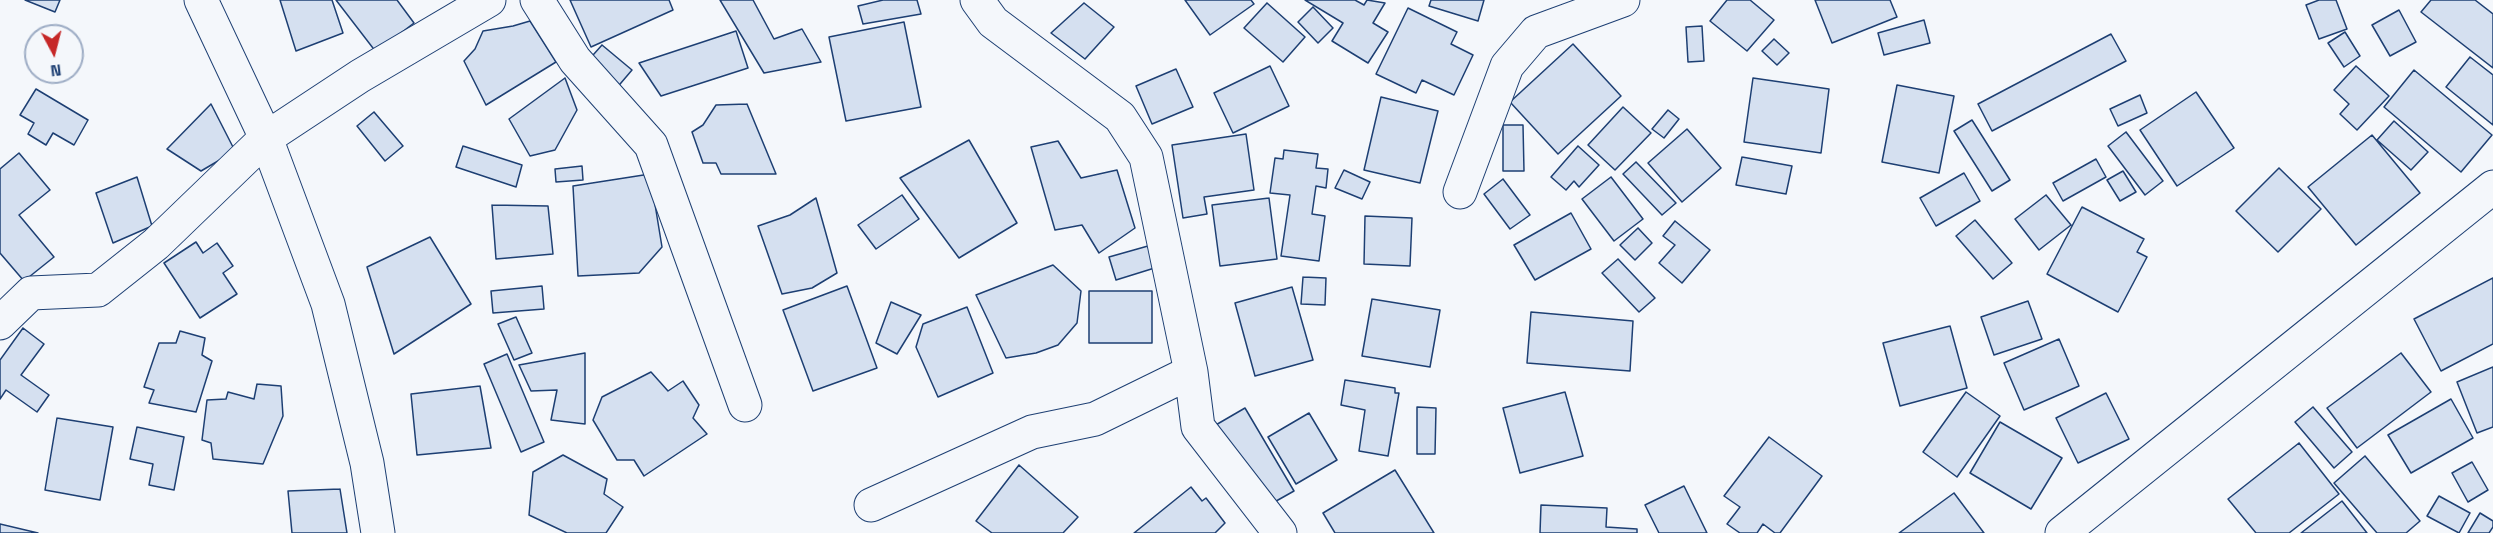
<!DOCTYPE html>
<style>
body{margin:0}
#map{position:relative;width:2493px;height:533px;overflow:hidden;background:#f4f7fb;font-family:"Space Grotesk",sans-serif}
canvas{display:block}
.north{position:absolute;left:24px;top:24px;width:60px;height:60px;box-sizing:border-box;background:#f4f7fb;border:2px solid #9eadc5;border-radius:50%;rotate:173deg;font-size:16px;font-weight:700;line-height:24px;text-align:center;color:#1d3f73}
.north::after{content:'';display:block;margin:auto;width:21px;height:27px;background:#c62828;clip-path:polygon(50% 0,100% 100%,50% 72%,0 100%)}
</style>
<div id="map">
<canvas width="2493" height="533"></canvas>
<div class="north">N</div>
</div>
<script>
const ctx = document.querySelector('canvas').getContext('2d');
ctx.lineJoin = 'round';
function fill(path, color) {
  ctx.fillStyle = color;
  ctx.fill(path, 'evenodd');
}
function shape(rows) {
  const path = new Path2D();
  for (const r of rows) {
    path.moveTo(r[0], r[1]);
    for (let i = 2; i < r.length; i += 2) path.lineTo(r[i], r[i + 1]);
  }
  return path;
}
function stroke(path, color, width, dash) {
  ctx.strokeStyle = color;
  ctx.lineWidth = width;
  ctx.lineCap = dash ? 'butt' : 'round';
  ctx.setLineDash(dash || []);
  ctx.stroke(path);
}
const building = shape([
 [25,0,60,0,55,12,25,0],
 [280,0,332,0,343,33,296,51,280,0],
 [336,0,397,0,414,23,376,52,336,0],
 [570,0,669,0,673,10,591,47,570,0],
 [720,0,753,0,774,39,802,29,821,62,764,73,720,0],
 [883,0,917,0,921,14,863,24,858,6,883,0],
 [1185,0,1251,0,1254,4,1210,35,1185,0],
 [1305,0,1355,0,1364,5,1367,0,1385,3,1373,23,1388,32,1368,63,1332,41,1343,23,1305,0],
 [1431,0,1484,0,1478,21,1429,6,1431,0],
 [1727,0,1750,0,1774,20,1747,51,1710,21,1727,0],
 [1815,0,1890,0,1897,17,1832,43,1815,0],
 [2319,0,2336,0,2347,29,2319,39,2306,5,2319,0],
 [2431,0,2475,0,2493,14,2493,68,2421,12,2431,0],
 [1084,3,1114,27,1085,59,1051,33,1084,3],
 [1267,3,1305,37,1283,62,1244,28,1267,3],
 [1313,7,1333,28,1318,43,1298,22,1313,7],
 [1408,8,1457,32,1451,44,1473,55,1454,95,1422,80,1416,93,1376,74,1408,8],
 [2399,10,2416,42,2390,56,2372,25,2399,10],
 [1924,20,1930,43,1884,55,1878,33,1924,20],
 [530,21,556,62,486,105,464,61,475,49,483,31,513,26,530,21],
 [904,22,921,107,846,121,829,37,904,22],
 [1702,26,1704,61,1688,62,1686,27,1702,26],
 [736,31,748,68,661,96,639,63,736,31],
 [2345,32,2360,56,2344,67,2328,43,2345,32],
 [2111,34,2126,61,1992,131,1978,104,2111,34],
 [1774,39,1789,53,1777,65,1762,51,1774,39],
 [1573,44,1621,96,1558,154,1510,102,1573,44],
 [602,45,632,70,615,90,585,64,602,45],
 [2470,57,2493,75,2493,125,2446,87,2470,57],
 [1270,66,1289,106,1233,133,1214,93,1270,66],
 [2356,66,2389,96,2357,130,2340,114,2349,104,2334,90,2356,66],
 [1176,69,1193,107,1152,124,1136,86,1176,69],
 [2414,70,2492,135,2461,172,2384,107,2414,70],
 [565,78,577,110,555,150,530,156,509,119,565,78],
 [1753,78,1829,89,1821,153,1744,142,1753,78],
 [1897,85,1954,96,1939,173,1882,162,1897,85],
 [36,89,88,120,74,145,53,133,46,145,28,134,34,123,20,115,36,89],
 [2196,92,2234,148,2177,186,2140,130,2196,92],
 [2140,95,2147,113,2118,126,2110,109,2140,95],
 [1381,97,1438,111,1420,183,1364,170,1381,97],
 [211,104,235,151,201,171,167,149,211,104],
 [747,104,776,174,721,174,716,163,703,163,692,132,703,125,716,105,747,104],
 [1623,107,1651,133,1615,170,1588,145,1623,107],
 [1668,110,1679,119,1664,138,1652,129,1668,110],
 [374,112,403,146,385,161,357,126,374,112],
 [1972,120,2010,180,1992,191,1954,131,1972,120],
 [2394,121,2428,152,2411,170,2377,140,2394,121],
 [1503,125,1523,125,1524,171,1503,171,1503,125],
 [1687,129,1721,168,1682,202,1648,163,1687,129],
 [2126,132,2163,181,2145,195,2108,146,2126,132],
 [1246,134,1254,190,1204,197,1207,214,1183,218,1172,145,1246,134],
 [2372,135,2420,193,2356,245,2308,187,2372,135],
 [969,140,1017,223,959,258,900,178,969,140],
 [1058,141,1081,178,1117,170,1135,228,1099,253,1082,225,1055,230,1031,147,1058,141],
 [463,146,522,165,516,187,456,167,463,146],
 [1578,146,1599,165,1579,187,1574,181,1566,190,1551,177,1578,146],
 [1284,150,1318,154,1316,168,1328,169,1326,188,1316,186,1312,214,1325,216,1319,261,1281,256,1290,195,1270,193,1275,158,1283,159,1284,150],
 [19,153,50,190,19,215,54,257,24,281,0,253,0,169,19,153],
 [1742,157,1792,166,1786,194,1736,185,1742,157],
 [2096,159,2106,177,2063,201,2053,183,2096,159],
 [1636,162,1676,203,1662,215,1623,174,1636,162],
 [582,166,583,180,556,182,555,169,582,166],
 [2279,168,2321,209,2278,252,2236,211,2279,168],
 [1344,170,1370,182,1362,199,1335,188,1344,170],
 [2123,171,2136,192,2120,201,2107,180,2123,171],
 [1964,173,1980,201,1936,226,1920,198,1964,173],
 [650,174,662,247,639,273,578,276,573,186,650,174],
 [137,177,152,226,113,243,96,193,137,177],
 [1611,177,1643,219,1614,241,1582,199,1611,177],
 [1503,179,1530,215,1510,229,1484,194,1503,179],
 [902,195,919,219,876,249,858,225,902,195],
 [2046,195,2071,225,2039,250,2015,219,2046,195],
 [816,198,837,273,812,288,782,294,758,226,790,215,816,198],
 [1269,198,1277,259,1220,266,1212,205,1269,198],
 [492,205,548,206,553,254,496,259,492,205],
 [2082,207,2144,239,2137,252,2147,257,2118,312,2047,274,2082,207],
 [1571,213,1591,249,1535,280,1514,245,1571,213],
 [1365,216,1412,218,1410,266,1364,264,1365,216],
 [1975,220,2012,263,1993,279,1956,236,1975,220],
 [1675,221,1710,250,1682,283,1659,263,1675,245,1663,236,1675,221],
 [1638,228,1652,243,1635,260,1620,245,1638,228],
 [430,237,471,304,394,354,367,267,430,237],
 [196,242,203,253,217,243,233,266,223,273,237,294,200,318,164,263,196,242],
 [1155,244,1161,266,1116,280,1109,257,1155,244],
 [1618,259,1655,298,1639,312,1602,273,1618,259],
 [1053,265,1081,291,1077,323,1058,345,1036,353,1006,358,976,295,1053,265],
 [1303,277,1326,278,1325,305,1301,304,1303,277],
 [2493,278,2493,344,2441,371,2414,319,2493,278],
 [542,286,544,309,493,313,491,291,542,286],
 [847,286,877,368,813,391,783,310,847,286],
 [1292,287,1313,360,1255,376,1235,303,1292,287],
 [1089,291,1152,291,1152,343,1089,343,1089,291],
 [1372,299,1440,310,1430,367,1362,356,1372,299],
 [2028,301,2042,339,1994,355,1981,317,2028,301],
 [891,302,921,315,897,354,876,343,891,302],
 [967,307,993,373,938,397,916,347,923,324,967,307],
 [1531,312,1633,321,1630,371,1527,363,1531,312],
 [516,317,532,353,514,360,498,324,516,317],
 [1950,326,1967,388,1900,406,1883,343,1950,326],
 [23,328,44,344,21,375,49,395,37,412,6,390,0,399,0,360,23,328],
 [180,331,205,338,202,355,212,361,196,412,149,403,154,390,144,387,159,343,176,343,180,331],
 [2059,339,2079,386,2024,410,2004,363,2059,339],
 [585,353,585,424,551,420,557,390,531,391,519,365,585,353],
 [2401,353,2431,392,2357,448,2327,408,2401,353],
 [507,354,544,442,521,452,484,364,507,354],
 [2493,367,2493,427,2477,433,2457,382,2493,367],
 [651,372,668,391,683,381,699,405,693,418,707,434,644,476,634,460,617,460,593,420,602,397,651,372],
 [1345,380,1395,388,1395,393,1399,393,1388,456,1359,451,1365,410,1341,405,1345,380],
 [257,384,281,386,283,416,263,464,213,459,211,443,202,440,207,400,226,399,228,392,254,399,257,384],
 [480,386,491,448,417,455,411,394,480,386],
 [1565,392,1583,456,1520,473,1503,408,1565,392],
 [1966,392,2000,416,1957,477,1923,452,1966,392],
 [2106,393,2129,439,2078,463,2056,418,2106,393],
 [2451,399,2473,438,2411,473,2388,435,2451,399],
 [1417,407,1436,408,1435,454,1417,454,1417,407],
 [2313,407,2352,452,2334,468,2295,422,2313,407],
 [1245,408,1294,491,1262,509,1214,426,1245,408],
 [1309,413,1337,460,1296,484,1268,437,1309,413],
 [57,418,113,427,100,500,45,490,57,418],
 [2000,422,2062,458,2031,509,1970,473,2000,422],
 [137,427,184,437,174,490,149,485,153,464,130,459,137,427],
 [1769,437,1822,476,1780,533,1775,533,1763,524,1757,533,1740,533,1727,524,1740,507,1724,496,1769,437],
 [2299,443,2339,494,2289,533,2256,533,2228,499,2299,443],
 [563,455,607,479,604,494,623,507,606,533,567,533,529,515,533,472,563,455],
 [2365,456,2420,521,2406,533,2377,533,2334,483,2365,456],
 [2472,462,2488,490,2468,502,2452,473,2472,462],
 [1019,465,1078,517,1063,533,992,533,976,521,1019,465],
 [1395,470,1434,533,1335,533,1323,513,1395,470],
 [1684,486,1707,533,1659,533,1645,505,1684,486],
 [1191,487,1202,501,1206,498,1225,523,1215,533,1134,533,1191,487],
 [340,489,347,533,292,533,288,491,340,489],
 [1954,493,1984,533,1899,533,1954,493],
 [2439,496,2470,513,2459,533,2427,516,2439,496],
 [2342,501,2367,533,2301,533,2342,501],
 [1541,505,1607,508,1606,527,1637,529,1637,533,1540,533,1541,505],
 [2480,513,2493,521,2493,527,2489,533,2468,533,2480,513],
 [0,524,38,533,0,533,0,524]
]);
const minor = shape([
 [201,0,266,138,328,304,367,463,378,533],
 [537,0,575,60,651,145,745,405],
 [977,0,993,22,1120,117,1146,157,1191,372,1198,427,1280,533],
 [1460,192,1507,66,1536,32,1623,0],
 [0,323,31,293,98,290,156,244,266,138,360,76,489,0],
 [871,505,1032,432,1095,419,1191,372]
]);
const primary = shape([
 [2062,533,2493,187]
]);
fill(building, '#d5e0f0');
stroke(building, '#1d3f73', 1.5);
stroke(minor, '#1d3f73', 35);
stroke(primary, '#1d3f73', 35);
stroke(minor, '#f4f7fb', 33);
stroke(primary, '#f4f7fb', 33);
</script>
